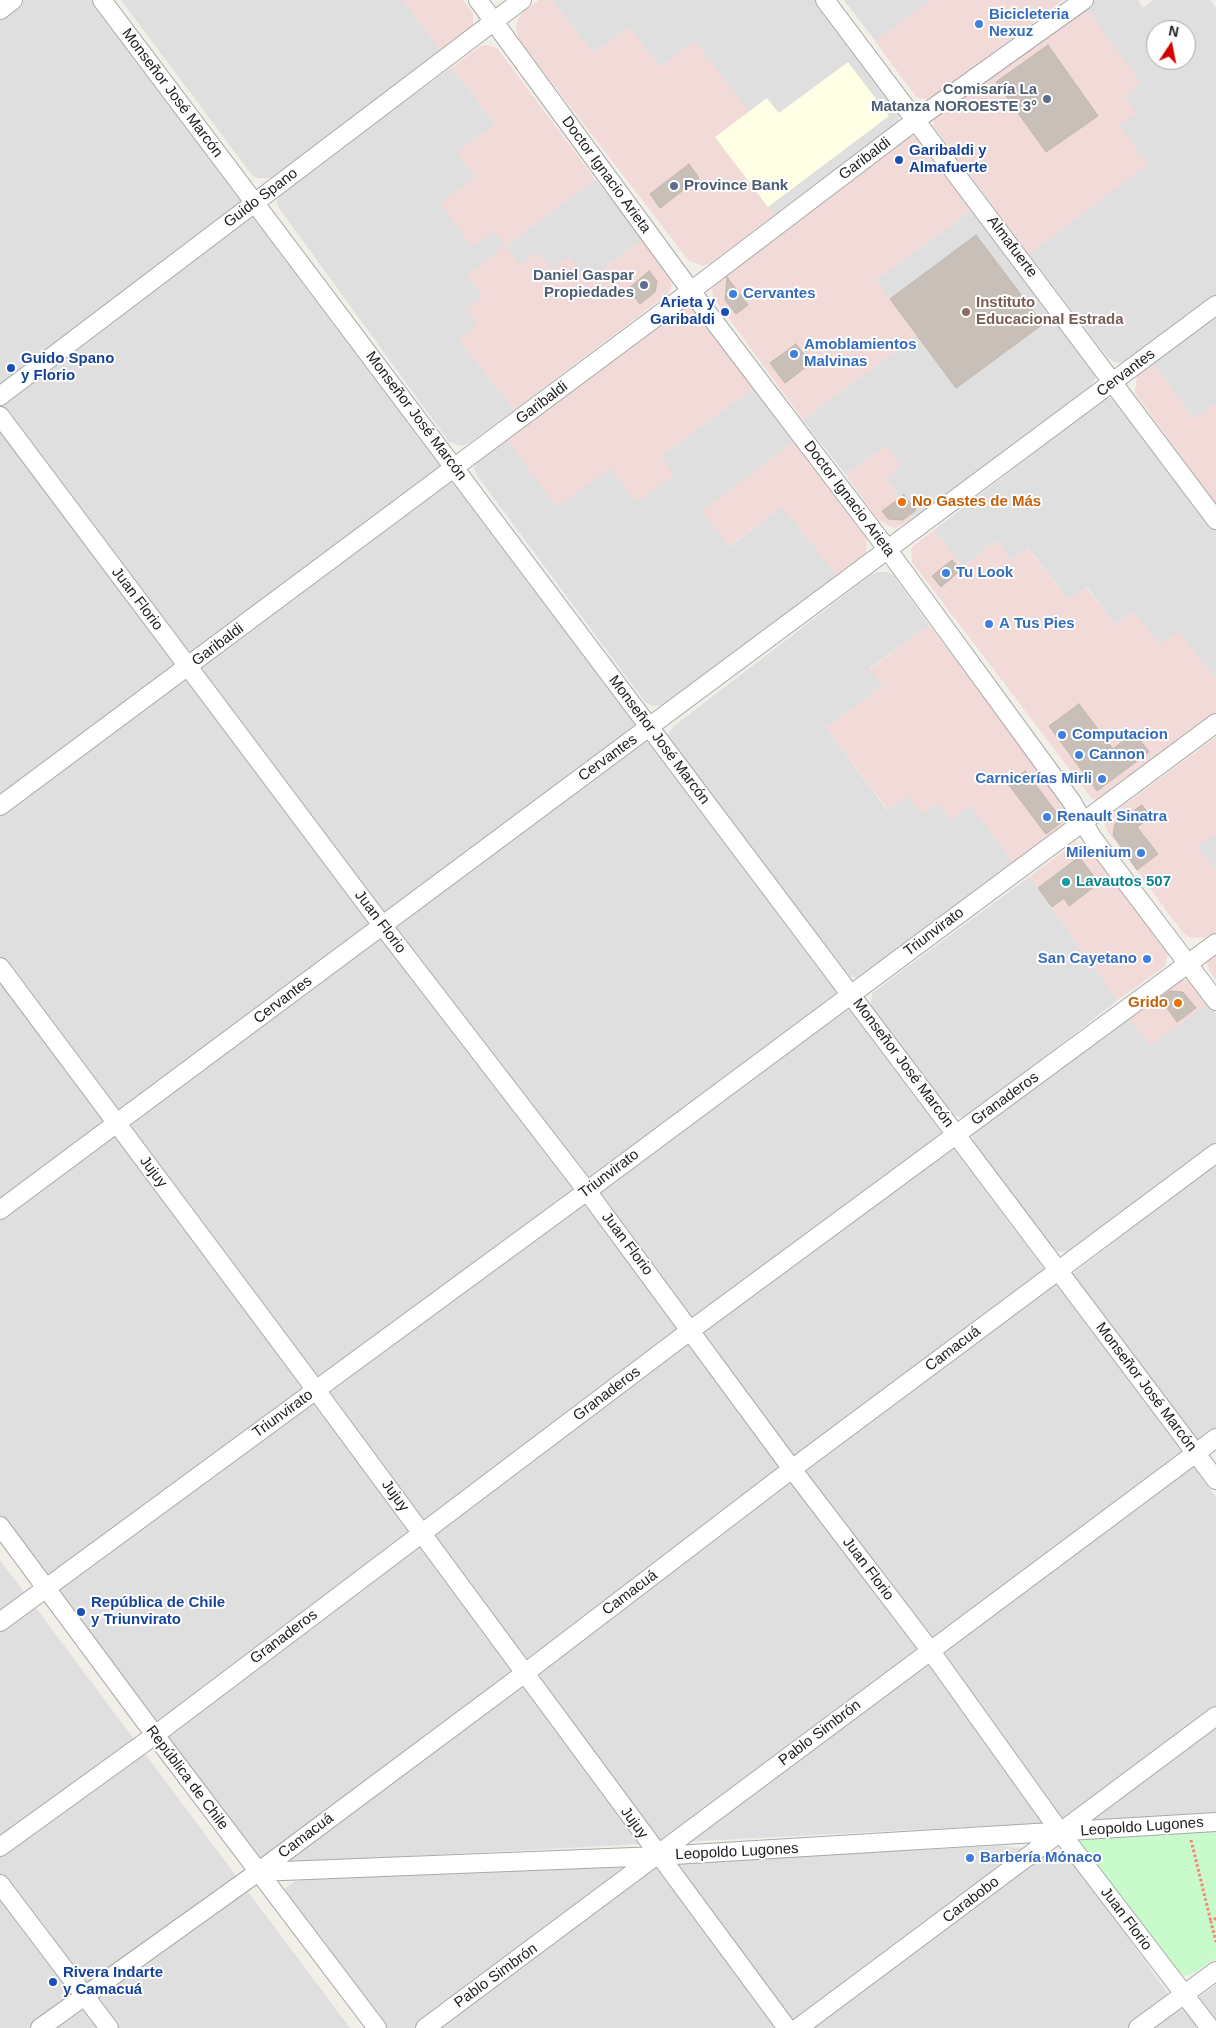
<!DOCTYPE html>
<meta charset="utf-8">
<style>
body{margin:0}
#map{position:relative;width:1216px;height:2028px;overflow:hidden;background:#f2efe9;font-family:Helvetica,sans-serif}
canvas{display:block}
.north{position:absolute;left:1146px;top:20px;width:50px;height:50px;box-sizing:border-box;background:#fff;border:1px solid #a7a7a7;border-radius:50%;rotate:11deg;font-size:14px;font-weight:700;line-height:20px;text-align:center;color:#222}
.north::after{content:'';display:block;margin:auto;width:18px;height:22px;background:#d40000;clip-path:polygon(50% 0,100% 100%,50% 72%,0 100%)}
</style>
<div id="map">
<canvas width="1216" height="2028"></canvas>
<div class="north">N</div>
</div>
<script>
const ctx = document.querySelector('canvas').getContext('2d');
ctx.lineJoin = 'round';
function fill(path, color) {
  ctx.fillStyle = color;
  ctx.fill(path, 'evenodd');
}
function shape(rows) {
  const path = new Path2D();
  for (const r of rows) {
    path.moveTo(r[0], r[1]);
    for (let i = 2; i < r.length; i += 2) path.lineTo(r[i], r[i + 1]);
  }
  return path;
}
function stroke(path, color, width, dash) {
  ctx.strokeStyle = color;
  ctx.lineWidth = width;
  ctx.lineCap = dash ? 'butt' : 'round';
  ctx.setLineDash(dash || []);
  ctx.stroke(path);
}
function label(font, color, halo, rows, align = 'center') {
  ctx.font = font + ' Helvetica,sans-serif';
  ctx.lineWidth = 4;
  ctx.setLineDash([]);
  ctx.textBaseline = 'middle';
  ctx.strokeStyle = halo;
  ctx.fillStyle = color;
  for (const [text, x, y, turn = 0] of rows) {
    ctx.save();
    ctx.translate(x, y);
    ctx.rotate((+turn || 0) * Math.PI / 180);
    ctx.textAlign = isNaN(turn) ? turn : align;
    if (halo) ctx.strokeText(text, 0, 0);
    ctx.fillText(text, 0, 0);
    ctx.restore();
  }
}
const residential = shape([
 [0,0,93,0,1057,1286,1216,1163,1216,1428,1184,1453,1216,1497,1216,1814,261,1864,0,1517],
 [121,0,403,0,441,50,271,178,257,178,252,175],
 [552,0,819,0,900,113,899,120,895,125,774,215,715,137,695,41,660,67,629,27,593,54],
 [844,0,932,0,876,42],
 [1091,0,1138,0,1143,8,1154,0,1210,0,1216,8,1216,295,1124,363,1115,362,1108,358,1029,254,1147,164,1119,126,1124,96,1084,5],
 [1156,30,1186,30,1186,60,1156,60],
 [452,67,495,124,458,152,475,177,472,246,494,230,506,246,595,179,643,239,588,280,552,269,520,265,467,275,483,297,477,325,459,339,514,410,469,443,462,446,449,442,279,208,277,202,279,193],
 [974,209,1095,370,1096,377,1089,388,914,518,885,478,886,446,846,475,803,420,917,335,875,280],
 [1216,316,1216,403,1194,419,1153,364],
 [753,388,793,442,703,511,730,546,782,506,838,577,669,704,652,706,645,702,478,477,474,468,476,460,505,437,610,467,661,456],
 [1110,398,1116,399,1121,404,1216,530,1216,680,1178,632,1160,646,1133,612,1116,625,1087,587,1069,600,1028,548,1011,560,996,541,963,567,934,530,1104,399],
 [879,572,887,572,893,575,929,625,870,668,883,686,826,728,887,810,907,795,938,803,971,805,1015,865,865,975,857,978,850,976,671,745,667,735,674,726,872,574],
 [1216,833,1216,872,1197,847],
 [1029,877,1118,1000,969,1116,963,1118,948,1113,871,1006,872,993],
 [1208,1003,1216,1014,1216,1142,1072,1250,1064,1252,1057,1251,1051,1246,974,1143,972,1136,977,1128,1128,1016],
 [0,1560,350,2028,0,2028],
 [998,1846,1064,1852,1071,1856,1180,2011,1216,1985,1216,2028,380,2028,282,1894,287,1887,296,1881,311,1879]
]);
const commercial = shape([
 [403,0,463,0,473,13,473,24,470,30,441,50],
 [539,0,552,0,593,54,629,27,660,67,695,41,749,111,715,137,774,215,711,263,703,266,689,261,519,40,516,26,519,18,523,12],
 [931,0,1063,0,931,99,923,99,916,97,875,41],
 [1084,5,1141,83,1124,96,1136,113,1119,126,1148,164,1029,254,934,127,932,118],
 [486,45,497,48,595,179,506,246,520,265,538,252,552,269,569,256,588,280,643,239,668,272,672,286,668,294,514,410,459,339,477,325,466,310,483,297,467,275,505,246,494,231,472,247,440,203,475,177,457,152,495,124,452,67,481,46],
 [912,135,918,136,974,209,875,280,917,335,803,420,714,298,712,291,713,286,715,281,906,136],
 [687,307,694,309,753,388,661,456,674,475,637,502,610,468,557,507,505,437,678,308],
 [1153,364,1194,419,1216,403,1216,504,1135,393,1137,376],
 [793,442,867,539,866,554,838,577,782,506,729,546,702,511],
 [886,446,901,466,885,479,914,518,895,528,878,520,846,475],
 [934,530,963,567,996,541,1011,560,1027,548,1069,600,1086,587,1116,625,1133,612,1160,645,1178,631,1216,680,1216,716,1098,800,1092,799,912,562,911,548],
 [929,625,1071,812,1073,823,1015,865,971,805,951,820,938,803,922,815,907,796,888,810,826,728,883,686,870,669],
 [1216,737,1216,833,1198,847,1216,872,1216,932,1209,937,1191,938,1183,933,1106,829,1105,824,1109,816],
 [1075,843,1089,846,1164,943,1168,954,1165,966,1118,1000,1029,877],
 [1216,951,1216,980,1209,970,1207,963,1209,956],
 [1180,979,1188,980,1195,985,1208,1003,1150,1046,1128,1016]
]);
const education = shape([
 [848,62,889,116,768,207,715,137,767,98,779,113]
]);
const park = shape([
 [1216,1831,1216,1958,1194,1973,1186,1976,1178,1971,1079,1852,1077,1843,1081,1840]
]);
const building = shape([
 [1048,45,1098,116,1046,152,996,82,1048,45],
 [689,164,699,178,660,208,650,194,689,164],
 [976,235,1043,324,956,388,890,299,976,235],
 [649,271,657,281,655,292,640,304,628,289,649,271],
 [727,277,748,305,736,314,725,300,727,277],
 [796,344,811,363,785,383,770,363,796,344],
 [904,495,916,510,903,520,888,519,882,511,904,495],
 [952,560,961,570,941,587,932,576,952,560],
 [1079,704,1113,749,1134,732,1149,752,1097,791,1049,726,1079,704],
 [1025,771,1063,821,1046,834,1008,784,1025,771],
 [1142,805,1151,817,1137,827,1158,854,1137,870,1113,835,1115,824,1142,805],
 [1079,857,1099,883,1069,906,1064,898,1052,907,1038,888,1079,857],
 [1170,991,1183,992,1196,1008,1177,1022,1160,998,1170,991]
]);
const path = shape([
 [1191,1840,1211,1922],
 [1216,1918,1211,1922,1216,1942]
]);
const minor = shape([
 [102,0,1216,1480],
 [478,0,691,291,888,550,1072,802,1092,837,1216,1001],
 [825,0,1216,520],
 [0,10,13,0],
 [0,396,522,0],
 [0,416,382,925,587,1191,792,1469,930,1650,1061,1833,1210,2028],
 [0,806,691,291,916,120,1084,0],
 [0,967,316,1390,787,2028],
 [0,1210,1216,305],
 [0,1526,155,1735,377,2028],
 [0,1622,587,1191,1216,723],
 [0,1847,155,1735,691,1330,1216,943],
 [258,1872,658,1856,1216,1822],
 [0,1884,109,2028],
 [40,2028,258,1872,525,1673,792,1469,1216,1153],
 [425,2028,1216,1438],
 [798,2028,1216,1716],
 [1138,2028,1216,1971]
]);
const markers = [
 [979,24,5,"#3f7fe0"],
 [1047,99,5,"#5c6f8a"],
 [899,160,5,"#1a4fb4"],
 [674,186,5,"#5c6f8a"],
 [644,285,5,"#5c6f8a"],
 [733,294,5,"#3f7fe0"],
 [725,312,5,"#1a4fb4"],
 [966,312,5,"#8d6e63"],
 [794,354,5,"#3f7fe0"],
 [11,368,5,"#1a4fb4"],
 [902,502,5,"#e8710a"],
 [946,573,5,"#3f7fe0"],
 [989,624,5,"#3f7fe0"],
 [1062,735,5,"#3f7fe0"],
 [1079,755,5,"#3f7fe0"],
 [1102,779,5,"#3f7fe0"],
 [1047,817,5,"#3f7fe0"],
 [1141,853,5,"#3f7fe0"],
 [1066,882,5,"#0f9aa8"],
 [1147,959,5,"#3f7fe0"],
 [1178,1003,5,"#e8710a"],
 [81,1612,5,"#1a4fb4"],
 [970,1858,5,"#3f7fe0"],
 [53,1982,5,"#1a4fb4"]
];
const shopNames = [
 ["Bicicleteria",989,15],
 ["Nexuz",989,32],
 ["Cervantes",743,294],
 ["Amoblamientos",804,345],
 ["Malvinas",804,362],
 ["Tu Look",956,573],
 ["A Tus Pies",999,624],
 ["Computacion",1072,735],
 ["Cannon",1089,755],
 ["Carnicerías Mirli",1092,779,"right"],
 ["Renault Sinatra",1057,817],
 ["Milenium",1131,853,"right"],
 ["San Cayetano",1137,959,"right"],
 ["Barbería Mónaco",980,1858]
];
const serviceNames = [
 ["Comisaría La",1037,90],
 ["Matanza NOROESTE 3°",1037,107],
 ["Province Bank",684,186,"left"],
 ["Daniel Gaspar",634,276],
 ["Propiedades",634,293]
];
const streetNames = [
 ["Monseñor José Marcón",172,93,53],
 ["Garibaldi",865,159,-37],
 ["Doctor Ignacio Arieta",606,175,54],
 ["Guido Spano",261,198,-37],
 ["Almafuerte",1012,247,53],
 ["Cervantes",1126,373,-37],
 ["Garibaldi",542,403,-37],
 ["Monseñor José Marcón",416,416,53],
 ["Doctor Ignacio Arieta",849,499,53],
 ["Juan Florio",137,599,53],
 ["Garibaldi",218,645,-37],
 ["Monseñor José Marcón",659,740,53],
 ["Cervantes",608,758,-36],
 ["Juan Florio",380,922,53],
 ["Triunvirato",934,932,-37],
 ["Cervantes",283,1000,-37],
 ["Monseñor José Marcón",903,1063,53],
 ["Granaderos",1005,1099,-36],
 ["Jujuy",153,1172,53],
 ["Triunvirato",609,1174,-37],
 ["Juan Florio",627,1244,53],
 ["Camacuá",953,1349,-37],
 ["Monseñor José Marcón",1146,1387,53],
 ["Granaderos",607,1394,-37],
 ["Triunvirato",283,1414,-36],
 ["Jujuy",395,1496,54],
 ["Juan Florio",868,1569,53],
 ["Camacuá",630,1593,-37],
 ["Granaderos",284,1637,-37],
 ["Pablo Simbrón",820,1733,-37],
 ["República de Chile",187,1778,53],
 ["Jujuy",634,1823,54],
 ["Leopoldo Lugones",1142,1827,-4],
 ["Camacuá",306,1836,-37],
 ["Leopoldo Lugones",737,1852,-3],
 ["Carabobo",971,1900,-37],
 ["Juan Florio",1126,1919,53],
 ["Pablo Simbrón",496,1976,-36]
];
const transitNames = [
 ["Garibaldi y",909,151],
 ["Almafuerte",909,168],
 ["Arieta y",715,303,"right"],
 ["Garibaldi",715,320,"right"],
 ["Guido Spano",21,359],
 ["y Florio",21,376],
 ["República de Chile",91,1603],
 ["y Triunvirato",91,1620],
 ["Rivera Indarte",63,1973],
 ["y Camacuá",63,1990]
];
const educationNames = [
 ["Instituto",976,303],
 ["Educacional Estrada",976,320]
];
const foodNames = [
 ["No Gastes de Más",912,502],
 ["Grido",1168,1003,"right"]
];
const cultureNames = [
 ["Lavautos 507",1076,882]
];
fill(residential, '#e0dfdf');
fill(commercial, '#f2dad9');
fill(education, '#ffffe5');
fill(park, '#c8facc');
fill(building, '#c7bfb8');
stroke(building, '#c4b6ab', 1);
stroke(minor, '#a9a9a9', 20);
stroke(path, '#fa8072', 3, [2.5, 2.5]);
stroke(minor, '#fff', 18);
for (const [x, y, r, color] of markers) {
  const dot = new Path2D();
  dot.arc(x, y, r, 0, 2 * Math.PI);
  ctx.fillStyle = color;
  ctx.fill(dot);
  stroke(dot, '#fff', 2);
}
label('bold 15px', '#366cbe', '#fff', shopNames, 'left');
label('bold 15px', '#4e5e75', '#fff', serviceNames, 'right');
label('15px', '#222', '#fff', streetNames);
label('bold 15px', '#164399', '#fff', transitNames, 'left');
label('bold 15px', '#785e54', '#fff', educationNames, 'left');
label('bold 15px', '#c56008', '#fff', foodNames, 'left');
label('bold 15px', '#0d838f', '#fff', cultureNames, 'left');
</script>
